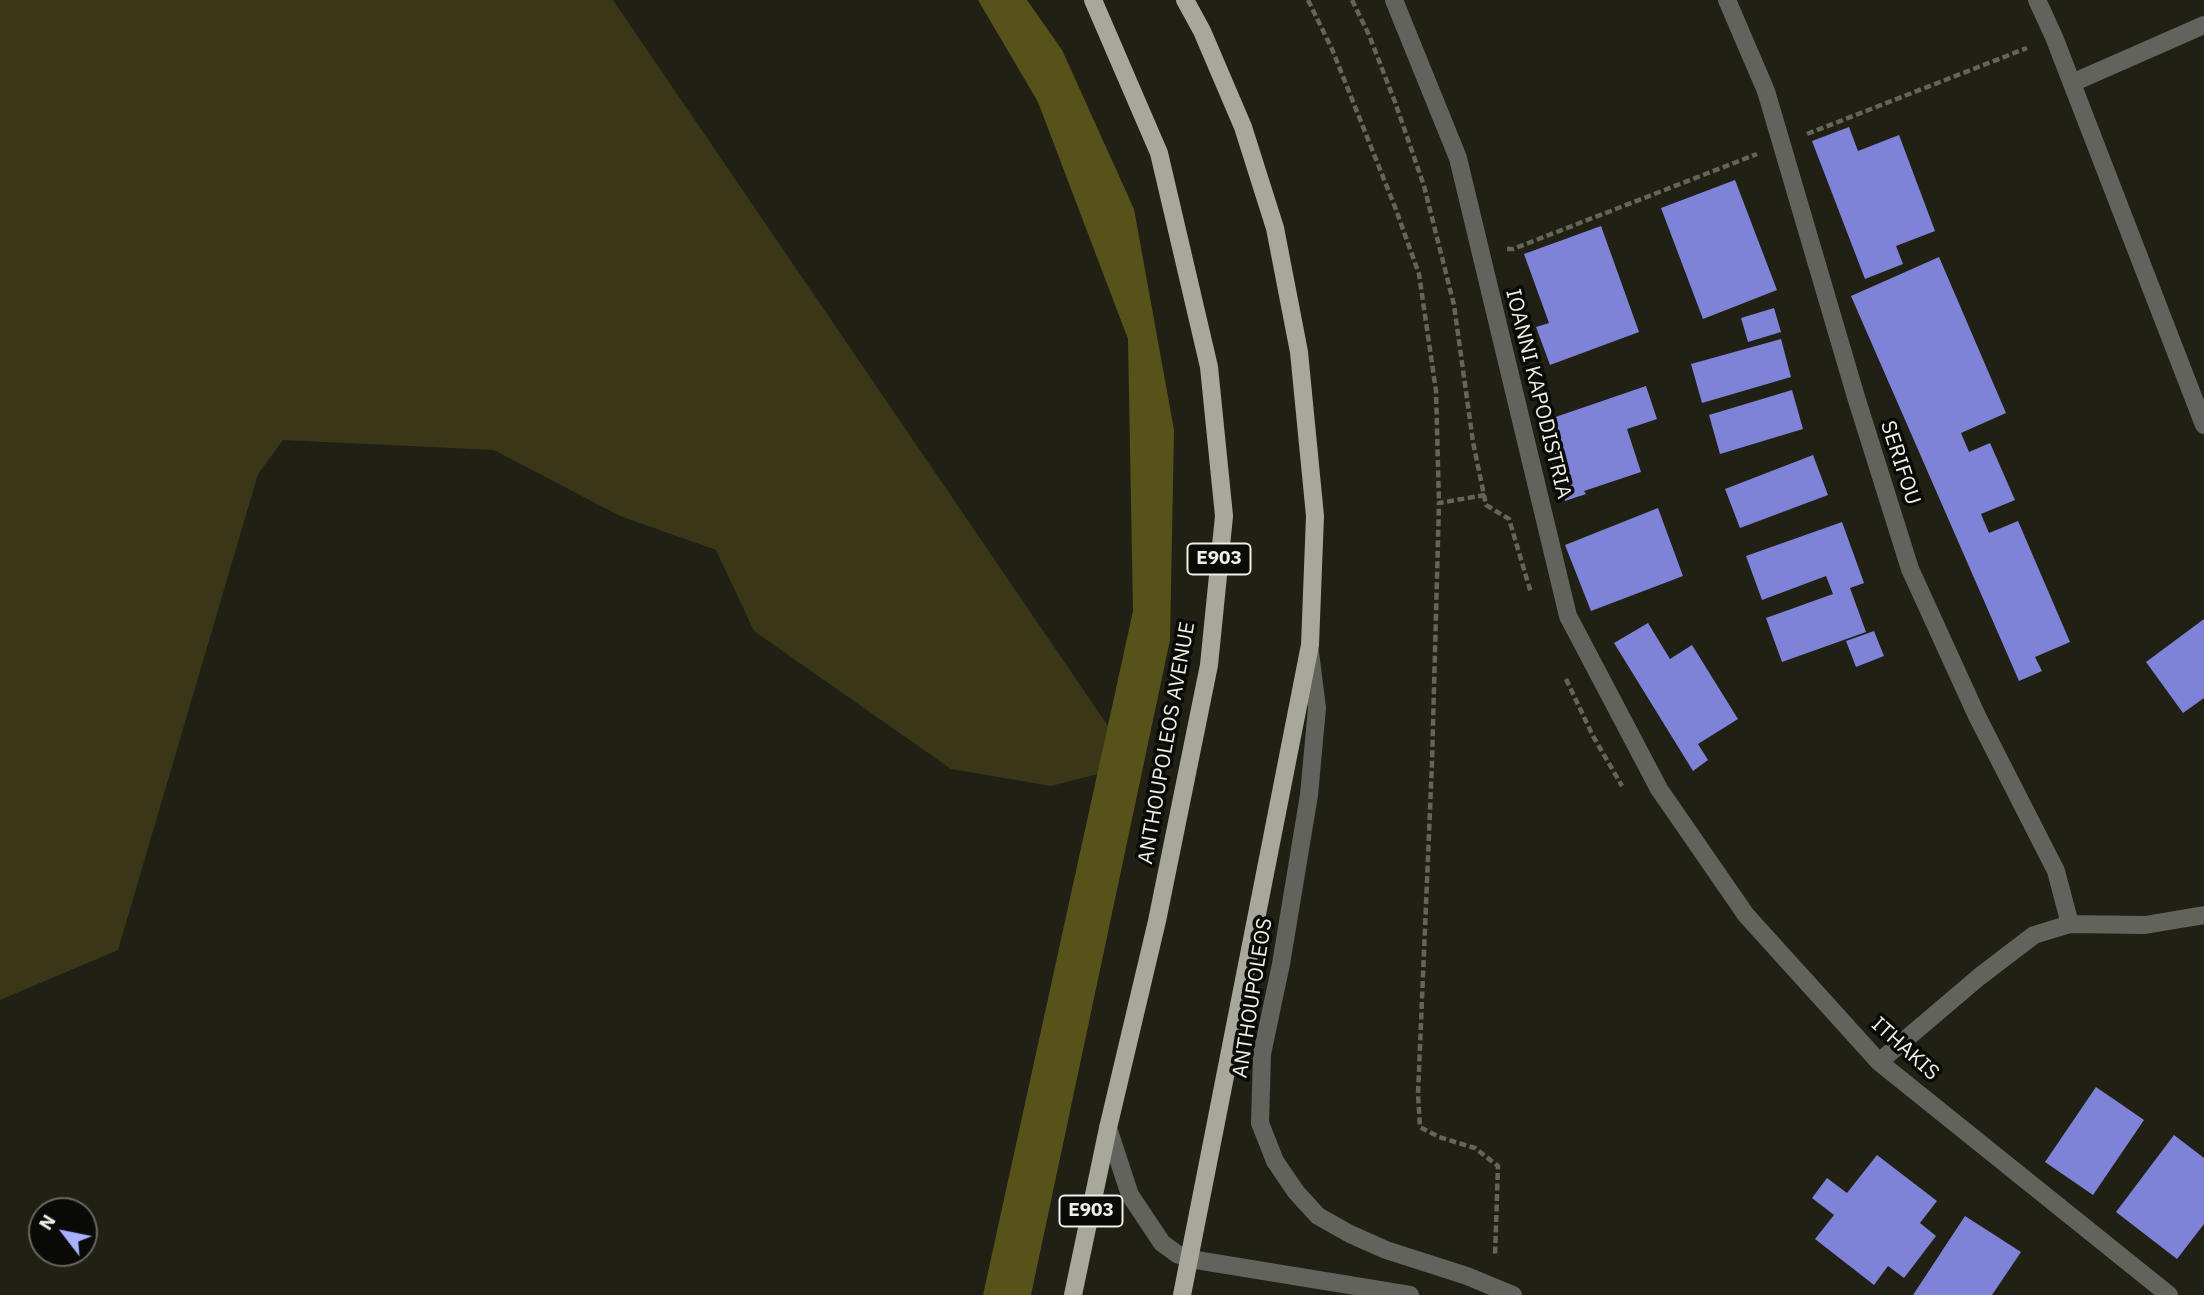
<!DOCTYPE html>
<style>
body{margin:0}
#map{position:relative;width:2204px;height:1295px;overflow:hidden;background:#212015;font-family:"IBM Plex Sans",sans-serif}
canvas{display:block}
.north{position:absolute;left:28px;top:1197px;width:70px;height:70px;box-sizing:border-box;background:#0a0a06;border:2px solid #666660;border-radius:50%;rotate:302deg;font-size:19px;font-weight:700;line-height:28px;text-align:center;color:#efefe7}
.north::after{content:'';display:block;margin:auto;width:24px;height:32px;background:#a9b0fc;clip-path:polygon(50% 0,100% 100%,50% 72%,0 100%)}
</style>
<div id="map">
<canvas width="2204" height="1295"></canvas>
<div class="north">N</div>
</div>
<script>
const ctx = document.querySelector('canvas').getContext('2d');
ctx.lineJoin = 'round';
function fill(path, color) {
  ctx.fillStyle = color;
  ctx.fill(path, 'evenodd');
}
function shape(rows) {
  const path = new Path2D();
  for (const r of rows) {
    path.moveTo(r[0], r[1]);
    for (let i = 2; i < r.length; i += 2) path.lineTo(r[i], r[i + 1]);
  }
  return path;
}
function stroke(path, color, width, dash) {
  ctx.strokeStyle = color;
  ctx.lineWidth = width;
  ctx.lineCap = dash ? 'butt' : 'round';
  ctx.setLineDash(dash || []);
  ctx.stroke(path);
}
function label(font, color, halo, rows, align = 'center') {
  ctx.font = font + ' "IBM Plex Sans",sans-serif';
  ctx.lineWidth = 7;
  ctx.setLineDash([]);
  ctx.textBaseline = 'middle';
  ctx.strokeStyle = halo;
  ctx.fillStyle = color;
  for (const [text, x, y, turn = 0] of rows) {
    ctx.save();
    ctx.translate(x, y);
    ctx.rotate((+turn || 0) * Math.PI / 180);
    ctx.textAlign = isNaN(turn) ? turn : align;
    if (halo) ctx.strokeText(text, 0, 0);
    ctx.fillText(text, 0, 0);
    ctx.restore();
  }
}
const green = shape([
 [0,0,613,0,1108,726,1098,774,1051,786,951,769,754,631,716,550,620,516,494,450,283,440,258,474,118,950,0,1000]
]);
const forest = shape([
 [978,0,1027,0,1062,50,1134,209,1174,430,1170,640,1031,1295,983,1295,1133,611,1128,339,1038,102]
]);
const building = shape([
 [1849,127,1858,151,1899,135,1935,231,1896,246,1903,264,1865,279,1812,141],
 [1735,180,1777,290,1703,319,1661,208],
 [1601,226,1639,332,1550,365,1536,327,1549,323,1524,254],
 [1939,257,2006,413,1961,433,1969,452,1990,443,2015,500,1981,514,1989,533,2018,521,2070,642,2035,657,2042,671,2019,681,1851,296],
 [1774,308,1781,332,1748,342,1741,318],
 [1781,339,1791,377,1702,403,1691,364],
 [1646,386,1657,419,1627,429,1641,472,1584,491,1586,494,1565,501,1538,423],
 [1792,390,1803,429,1720,454,1709,415],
 [1813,455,1828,495,1740,528,1725,489],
 [1658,508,1683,576,1591,611,1565,545],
 [1842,522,1864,583,1850,588,1866,632,1782,662,1766,618,1833,594,1826,576,1762,600,1746,556],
 [2204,619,2204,698,2183,713,2146,662],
 [1648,623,1670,659,1692,645,1738,719,1698,744,1708,760,1693,771,1614,643],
 [1874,631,1884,656,1856,667,1846,641],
 [2096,1087,2144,1120,2093,1195,2045,1162],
 [2174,1135,2204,1158,2204,1224,2177,1259,2116,1212],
 [1877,1155,1937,1201,1920,1223,1936,1236,1904,1278,1888,1266,1874,1285,1815,1239,1834,1215,1812,1198,1827,1178,1847,1193],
 [1965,1216,2021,1252,1992,1295,1913,1295]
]);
const path = shape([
 [1308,0,1332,49,1395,207,1419,274,1436,391,1439,503],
 [1352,0,1369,35,1395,102,1424,186,1454,305,1473,442,1486,505,1509,519,1531,593],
 [1807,134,2027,48],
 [1507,249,1513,249,1757,154],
 [1485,495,1439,503,1432,763,1418,1094,1420,1127,1439,1137,1475,1148,1498,1166,1495,1256],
 [1566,679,1593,736,1622,786]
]);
const minor = shape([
 [1394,0,1458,158,1568,616,1659,789,1746,915,1879,1062,2169,1295],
 [1727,0,1766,91,1856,397,1910,569,1977,716,2056,871,2070,924],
 [2037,0,2054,37,2204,425],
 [2072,83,2204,25],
 [1310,652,1317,708,1309,795,1281,964,1262,1054,1260,1123,1275,1161,1296,1192,1318,1216,1350,1234,1386,1250,1467,1276,1513,1295],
 [1879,1062,1979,977,2034,935,2070,924,2145,925,2204,915],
 [1108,1128,1130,1195,1162,1243,1177,1254,1190,1259,1410,1295]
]);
const major = shape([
 [1073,1295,1108,1128,1157,921,1209,665,1224,516,1209,367,1159,153,1093,0],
 [1182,1295,1310,645,1315,516,1299,352,1275,228,1243,127,1202,31,1185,0]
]);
const shields = [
 [1219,559,63],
 [1091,1211,63]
];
const shieldNames = [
 ["E903",1219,559],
 ["E903",1091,1211]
];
const streetNames = [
 ["IOANNI KAPODISTRIA",1538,394,76],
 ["SERIFOU",1900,463,72],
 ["ANTHOUPOLEOS AVENUE",1167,743,-80],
 ["ANTHOUPOLEOS",1253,998,-81],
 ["ITHAKIS",1905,1049,42]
];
fill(green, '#393718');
fill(forest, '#56521a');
fill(building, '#7e83d8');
stroke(path, '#64645a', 4.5, [7, 3.5]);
stroke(minor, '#63635d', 18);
stroke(major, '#a8a79b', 18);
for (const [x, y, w] of shields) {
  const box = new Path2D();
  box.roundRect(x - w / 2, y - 15.5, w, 31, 5);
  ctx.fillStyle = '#0a0a06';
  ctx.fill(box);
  stroke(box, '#efefe7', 2);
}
label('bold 19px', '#efefe7', null, shieldNames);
label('21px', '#efefe7', '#0a0a06', streetNames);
</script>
